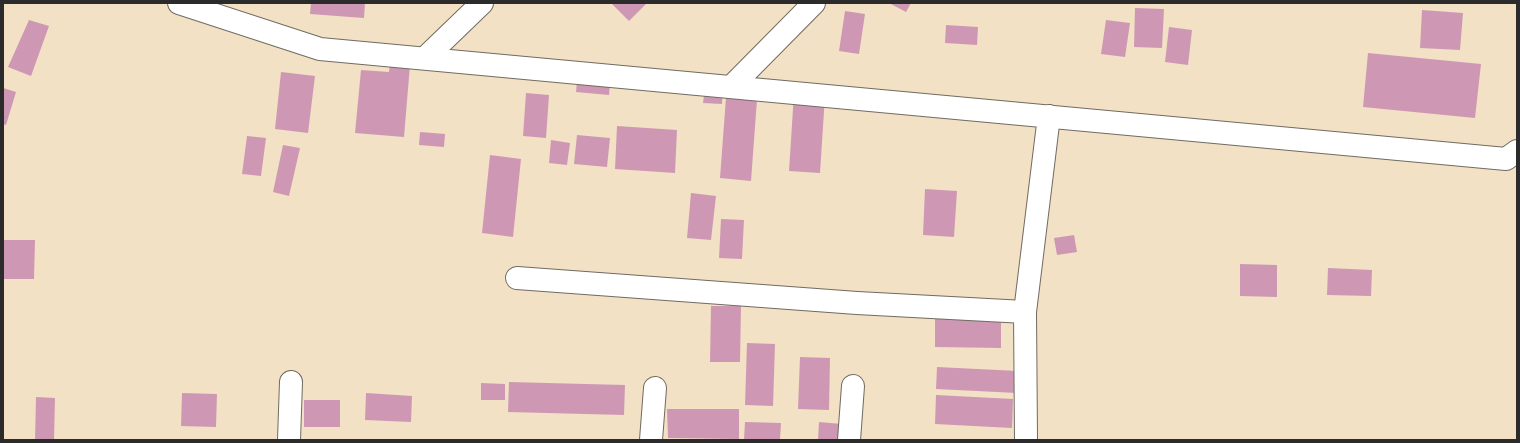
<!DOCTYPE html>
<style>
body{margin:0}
#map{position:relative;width:1520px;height:443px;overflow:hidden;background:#f2e1c5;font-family:Itim,sans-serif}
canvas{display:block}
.frame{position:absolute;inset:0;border:4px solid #2b2b2b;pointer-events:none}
</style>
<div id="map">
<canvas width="1520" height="443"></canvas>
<div class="frame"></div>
</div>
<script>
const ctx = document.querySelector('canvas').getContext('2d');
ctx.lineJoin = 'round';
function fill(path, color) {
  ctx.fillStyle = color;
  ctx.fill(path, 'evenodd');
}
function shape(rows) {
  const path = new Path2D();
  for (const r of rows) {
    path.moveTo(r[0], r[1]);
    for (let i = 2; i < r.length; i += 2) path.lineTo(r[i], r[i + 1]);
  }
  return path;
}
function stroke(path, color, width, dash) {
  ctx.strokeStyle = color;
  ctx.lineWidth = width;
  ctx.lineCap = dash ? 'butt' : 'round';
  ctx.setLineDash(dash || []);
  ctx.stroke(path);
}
const building = shape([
 [311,3,365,3,364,18,310,14],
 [611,3,647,3,629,21],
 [889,3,911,3,906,12],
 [1135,8,1164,9,1162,48,1134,47],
 [1422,10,1463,13,1460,50,1420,48],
 [845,11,865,14,859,54,839,51],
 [29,20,49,26,31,76,8,67],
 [1106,20,1130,23,1125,57,1101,54],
 [946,25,978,27,977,45,945,43],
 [1169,27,1192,30,1188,65,1165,62],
 [1368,53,1481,64,1475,118,1363,107],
 [390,63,410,65,404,137,355,133,361,70,389,72],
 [578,70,611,73,609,95,576,92],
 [281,72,315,76,308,133,275,129],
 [706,80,723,82,722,104,703,103],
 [727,84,758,86,751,181,720,178],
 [3,88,16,92,6,125,3,124],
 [526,93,549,95,546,138,523,136],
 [794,93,825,96,820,173,789,171],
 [617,126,677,130,675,173,615,169],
 [420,132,445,134,444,147,419,145],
 [577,135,610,138,607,167,574,164],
 [247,136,266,138,261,176,242,174],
 [551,140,570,143,567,165,549,163],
 [283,145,300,148,289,196,273,192],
 [490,155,521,159,513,237,482,233],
 [925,189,957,191,954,237,923,235],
 [691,193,716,196,711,240,687,238],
 [721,219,744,220,742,259,719,258],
 [1074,235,1077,252,1057,255,1054,238],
 [3,240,35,240,34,279,3,279],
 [1240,264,1277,265,1277,297,1240,296],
 [1328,268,1372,270,1371,296,1327,295],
 [711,306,741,306,740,362,710,362],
 [935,312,1001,314,1001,348,935,347],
 [747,343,775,344,773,406,745,405],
 [800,357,830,358,829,410,798,409],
 [937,367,1018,371,1017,393,936,389],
 [509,382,625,385,624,415,508,412],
 [481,383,505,384,505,400,481,400],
 [182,393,217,394,216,427,181,426],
 [366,393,412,396,411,422,365,420],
 [936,395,1013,399,1012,428,935,424],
 [36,397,55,398,54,440,35,440],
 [304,400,340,400,340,427,304,427],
 [667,409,739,409,739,439,668,438],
 [745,422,781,423,780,440,744,440],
 [819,422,842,424,841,440,818,440]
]);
const minor = shape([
 [179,3,320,49,1506,159,1517,151],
 [425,58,482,3],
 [731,87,814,3],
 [517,278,857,303,1025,312],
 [289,440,291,382],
 [651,440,655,388],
 [849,440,853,386],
 [1026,440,1025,312,1049,116]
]);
fill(building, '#ce98b4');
stroke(minor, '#716b61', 24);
stroke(minor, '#fff', 22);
</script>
